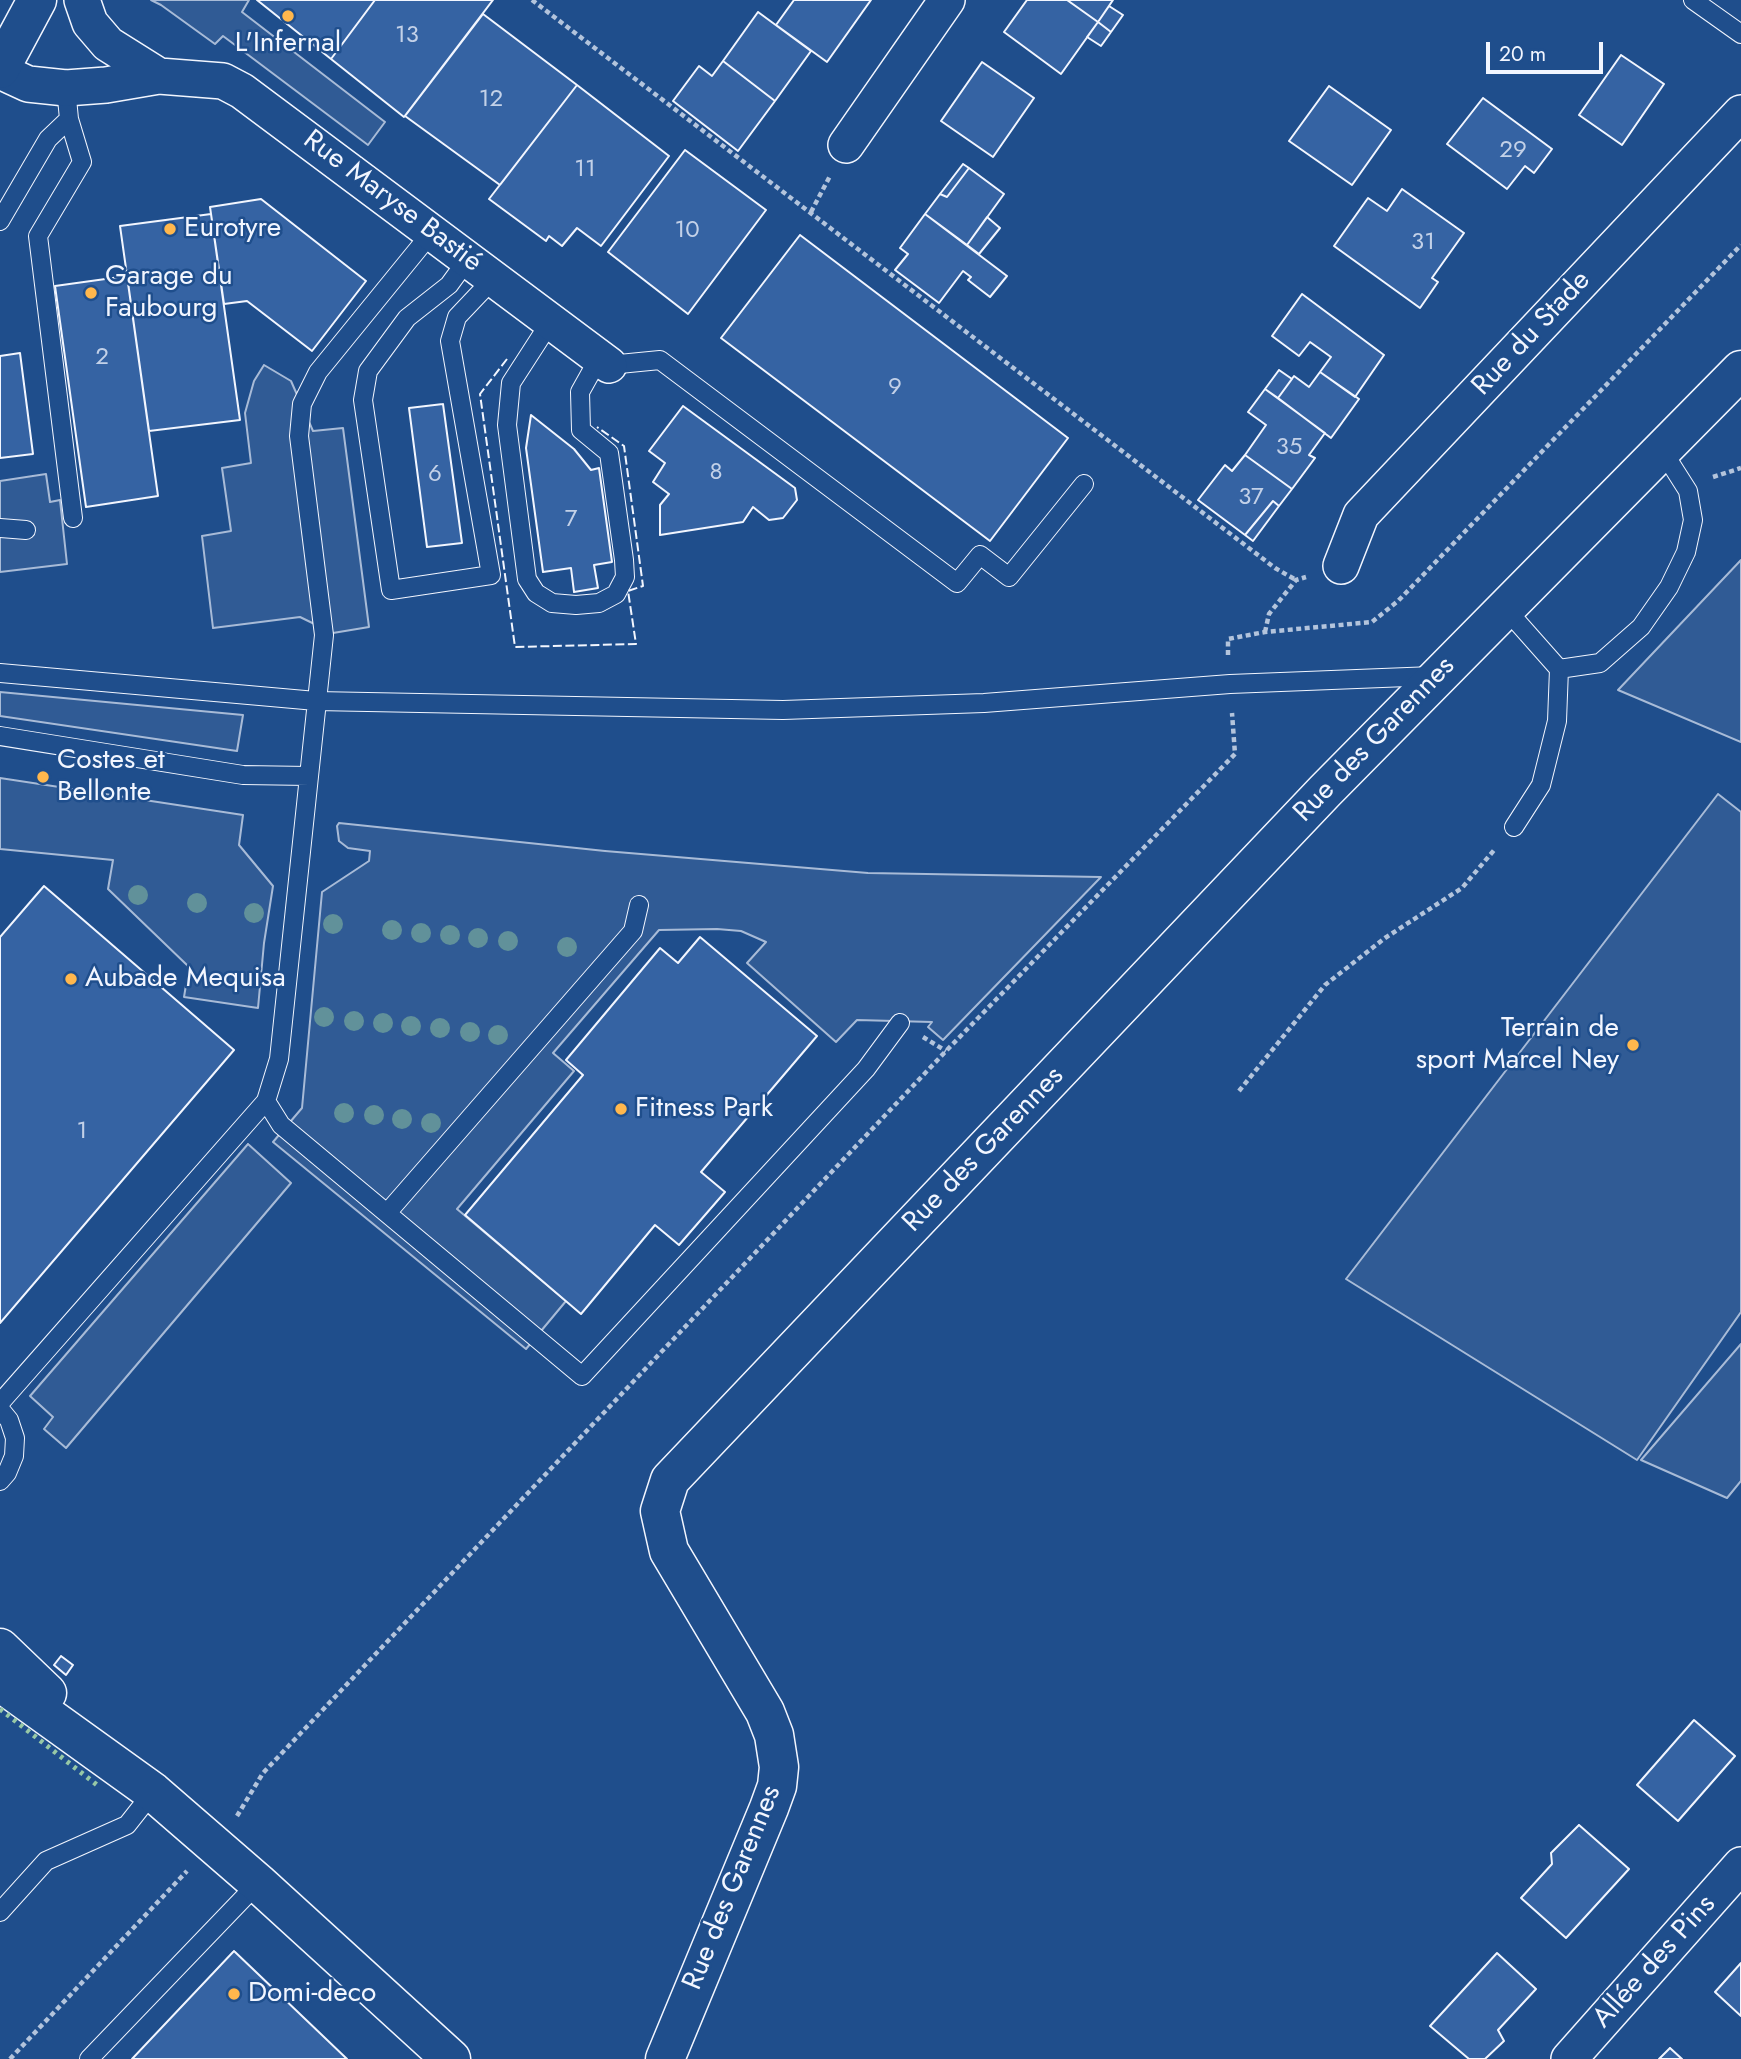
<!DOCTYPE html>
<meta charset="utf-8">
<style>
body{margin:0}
#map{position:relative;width:1741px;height:2059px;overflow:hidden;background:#1f4e8c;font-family:Jost,sans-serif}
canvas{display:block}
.scale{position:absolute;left:1486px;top:42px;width:117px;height:32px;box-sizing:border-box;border:4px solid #f2f6ff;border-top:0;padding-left:9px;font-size:21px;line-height:24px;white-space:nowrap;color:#f2f6ff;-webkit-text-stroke:5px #1f4e8c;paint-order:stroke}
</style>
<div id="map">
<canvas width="1741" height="2059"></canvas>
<div class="scale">20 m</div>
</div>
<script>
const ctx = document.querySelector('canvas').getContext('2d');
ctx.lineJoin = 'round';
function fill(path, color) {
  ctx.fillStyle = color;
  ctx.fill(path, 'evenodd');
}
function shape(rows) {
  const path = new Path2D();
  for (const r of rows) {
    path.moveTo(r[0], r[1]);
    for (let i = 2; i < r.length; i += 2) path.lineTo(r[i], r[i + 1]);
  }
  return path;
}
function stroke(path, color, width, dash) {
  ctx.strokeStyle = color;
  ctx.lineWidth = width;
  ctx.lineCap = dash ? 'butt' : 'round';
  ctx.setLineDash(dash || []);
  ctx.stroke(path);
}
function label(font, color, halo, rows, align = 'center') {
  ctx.font = font + ' Jost,sans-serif';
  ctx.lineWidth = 5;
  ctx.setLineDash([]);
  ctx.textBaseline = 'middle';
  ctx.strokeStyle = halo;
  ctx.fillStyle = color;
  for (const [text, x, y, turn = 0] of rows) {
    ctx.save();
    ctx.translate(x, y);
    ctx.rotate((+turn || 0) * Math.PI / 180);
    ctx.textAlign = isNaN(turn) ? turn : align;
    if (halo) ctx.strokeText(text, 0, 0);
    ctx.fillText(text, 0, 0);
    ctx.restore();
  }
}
const built = shape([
 [151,0,249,0,242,12,385,122,368,145,223,36,215,44,161,5,151,0],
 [264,365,291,381,313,431,343,428,369,627,333,633,300,617,213,628,202,536,231,531,222,468,251,463,245,413,254,381,264,365],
 [46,474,50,502,60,500,67,564,0,572,0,481,46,474],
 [1741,560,1741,742,1618,690,1741,560],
 [0,692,243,715,237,751,0,716,0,692],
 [0,778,243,815,239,845,273,886,264,943,258,1008,184,997,189,967,108,889,113,860,0,849,0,778],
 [1718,794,1741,812,1741,1312,1637,1460,1346,1279,1718,794],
 [339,823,605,851,868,873,1101,877,943,1040,928,1027,932,1022,857,1020,836,1042,747,963,766,942,741,931,717,929,659,930,553,1053,574,1071,457,1209,566,1301,526,1349,273,1142,302,1108,322,892,369,861,370,851,348,848,339,841,337,826,339,823],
 [248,1144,291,1183,66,1448,44,1429,53,1417,30,1396,248,1144],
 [1741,1344,1741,1481,1727,1498,1641,1460,1741,1344]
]);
const building = shape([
 [257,0,375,0,331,59,257,0],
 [375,0,493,0,404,117,331,59,375,0],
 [794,0,871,0,827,62,776,25,794,0],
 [1027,0,1067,0,1098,22,1061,74,1004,32,1027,0],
 [1067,0,1113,0,1098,22,1067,0],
 [1109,6,1123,15,1111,32,1098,22,1109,6],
 [758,12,811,51,775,101,723,61,758,12],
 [483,14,577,85,500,185,405,116,483,14],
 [1098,22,1111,32,1101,46,1087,37,1098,22],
 [1621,55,1664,84,1622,145,1579,115,1621,55],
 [723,61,775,101,738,151,673,101,699,66,712,76,723,61],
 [982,62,1034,98,993,157,941,121,982,62],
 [577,85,669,156,601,246,577,228,562,246,549,236,546,241,489,199,577,85],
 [1329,86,1391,130,1352,185,1289,141,1329,86],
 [1483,98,1552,149,1534,173,1525,166,1507,189,1447,144,1483,98],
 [685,150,766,210,688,314,608,252,685,150],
 [963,164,969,168,947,197,940,194,963,164],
 [969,168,1004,194,967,245,925,214,940,194,947,197,969,168],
 [1402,189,1464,233,1432,278,1438,282,1420,308,1334,246,1368,198,1387,211,1402,189],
 [261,199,366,281,312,351,247,301,224,304,210,207,261,199],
 [211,214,240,420,149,431,120,226,211,214],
 [925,214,1007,276,990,297,968,280,971,277,963,271,939,303,895,270,908,254,900,248,925,214],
 [987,217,1000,228,979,254,967,245,987,217],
 [800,235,1068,438,990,541,721,338,800,235],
 [127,276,158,496,86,507,55,286,127,276],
 [1302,294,1384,355,1355,397,1320,372,1331,357,1310,342,1299,356,1272,336,1302,294],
 [20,353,33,454,0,458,0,356,20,353],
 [1279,370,1292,379,1278,398,1265,389,1279,370],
 [1320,372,1359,399,1331,438,1278,398,1294,376,1309,387,1320,372],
 [1265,389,1325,433,1309,455,1315,458,1292,489,1245,455,1266,425,1248,412,1265,389],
 [443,404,462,543,427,547,409,408,443,404],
 [683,406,795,488,797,500,783,518,769,520,753,507,743,522,660,535,660,505,669,494,653,482,665,463,649,451,683,406],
 [531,415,574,449,591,470,599,468,612,562,594,565,598,588,574,592,571,568,543,572,526,448,531,415],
 [1245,455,1292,489,1279,506,1273,501,1245,535,1198,500,1225,465,1232,471,1245,455],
 [1273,501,1279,506,1253,541,1245,535,1273,501],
 [44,886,234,1050,0,1323,0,937,44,886],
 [700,937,817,1036,701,1172,725,1192,679,1245,655,1225,581,1314,465,1215,583,1075,566,1060,660,948,678,963,700,937],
 [61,1656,73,1665,66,1675,54,1665,61,1656],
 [1694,1720,1735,1756,1678,1821,1637,1785,1694,1720],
 [1579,1825,1629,1869,1566,1938,1521,1898,1552,1864,1551,1853,1579,1825],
 [234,1951,256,1972,347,2059,132,2059,234,1951],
 [1497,1953,1536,1989,1498,2030,1504,2041,1485,2059,1469,2059,1430,2026,1497,1953],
 [1741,1963,1741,2016,1715,1992,1741,1963],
 [1670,2048,1682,2059,1659,2059,1670,2048]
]);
const path = shape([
 [532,0,1275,568,1296,580],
 [811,212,830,176],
 [1713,477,1741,468],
 [1265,632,1269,614,1296,580,1306,577],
 [1228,655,1228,639,1265,632,1372,622,1398,601,1741,245],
 [923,1037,946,1051],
 [1239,1091,1325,985,1385,938,1462,888,1495,849],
 [237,1816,263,1773,946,1051,1235,754,1232,713],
 [10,2059,187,1871]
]);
const lane = shape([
 [1693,0,1741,34],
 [66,88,69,119,82,162,38,236,73,518],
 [0,221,48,139,69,119],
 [468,259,449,285,407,318,368,371,363,400,391,590,491,575,450,341,457,317,494,278],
 [551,321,511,383,507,425,527,579,536,593,552,603,576,605,599,603,616,594,625,577,624,560,609,453,581,430,580,392,599,358],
 [609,365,660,360,957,583,980,555,1009,577,1084,484],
 [0,528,26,530],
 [1505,608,1559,669,1600,663,1641,627,1669,587,1686,552,1693,520,1688,491,1662,450],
 [0,673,316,701,783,710,984,703,1230,684,1433,676],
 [0,736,243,775,309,776],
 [1514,827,1541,785,1557,721,1559,669],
 [266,1101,281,1125,582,1376,866,1069,900,1023],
 [387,1213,633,931,639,905],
 [0,1403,266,1101,279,1059,324,635,299,436,302,404,318,372,432,232],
 [0,1409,9,1420,15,1438,14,1456,7,1473,0,1481],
 [0,1912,46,1861,127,1825,153,1792],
 [89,2059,258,1883]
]);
const street = shape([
 [82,0,90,23,108,44,159,76],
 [0,71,28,84,66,88,106,85,159,76,223,81,242,91,609,365],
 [846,145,947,0],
 [1341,566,1361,515,1741,113],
 [1569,2059,1741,1865]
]);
const secondary = shape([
 [0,69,37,0],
 [0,1648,47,1693],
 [0,1682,153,1792,258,1883,451,2059],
 [665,2059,769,1808,777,1786,779,1767,774,1735,765,1712,669,1551,660,1511,670,1480,1325,791,1741,370]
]);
const hedge = shape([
 [0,1709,97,1785]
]);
const fence = shape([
 [507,359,480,394,515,647,636,644,628,591,643,586,624,446,597,427]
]);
const trees = [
 [138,895],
 [197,903],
 [254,913],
 [333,924],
 [392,930],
 [421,933],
 [450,935],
 [478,938],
 [508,941],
 [567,947],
 [324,1017],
 [354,1021],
 [383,1023],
 [411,1026],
 [440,1028],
 [470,1032],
 [498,1035],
 [344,1113],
 [374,1115],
 [402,1119],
 [431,1123]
];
const markers = [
 [288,16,7,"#ffb74d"],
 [170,229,7,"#ffb74d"],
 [91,293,7,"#ffb74d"],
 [43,777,7,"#ffb74d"],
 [71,979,7,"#ffb74d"],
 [1633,1045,7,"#ffb74d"],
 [621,1109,7,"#ffb74d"],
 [234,1994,7,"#ffb74d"]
];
const numberNames = [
 ["13",407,36],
 ["12",491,100],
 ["29",1513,151],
 ["11",585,170],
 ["10",687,231],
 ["31",1423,243],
 ["2",102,358],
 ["9",895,388],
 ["35",1289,448],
 ["8",716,473],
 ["6",435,475],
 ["37",1251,498],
 ["7",571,520],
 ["1",82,1132]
];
const poiNames = [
 ["L'Infernal",288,44,"center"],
 ["Eurotyre",184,229],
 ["Garage du",105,277],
 ["Faubourg",105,309],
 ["Costes et",57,761],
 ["Bellonte",57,793],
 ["Aubade Mequisa",85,979],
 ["Terrain de",1619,1029,"right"],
 ["sport Marcel Ney",1619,1061,"right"],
 ["Fitness Park",635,1109],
 ["Domi-deco",248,1994]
];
const streetNames = [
 ["Rue Maryse Bastié",392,202,37],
 ["Rue du Stade",1532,334,-47],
 ["Rue des Garennes",1375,740,-46],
 ["Rue des Garennes",984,1150,-46],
 ["Rue des Garennes",733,1888,-68],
 ["Allée des Pins",1655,1962,-48]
];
fill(built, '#305b95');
stroke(built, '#a8bbd7', 2);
fill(building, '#3563a3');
stroke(building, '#f2f6ff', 2);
stroke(lane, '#f2f6ff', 20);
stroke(street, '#f2f6ff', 38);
stroke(secondary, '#f2f6ff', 41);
stroke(path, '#b3c4dc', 4.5, [5, 3.5]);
stroke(lane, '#1f4e8c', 18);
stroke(street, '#1f4e8c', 35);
stroke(secondary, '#1f4e8c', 38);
stroke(hedge, '#97c8a6', 5, [3.5, 5]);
stroke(fence, '#f2f6ff', 2, [9, 3.5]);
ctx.fillStyle = '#61919a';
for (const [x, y] of trees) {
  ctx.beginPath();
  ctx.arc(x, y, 10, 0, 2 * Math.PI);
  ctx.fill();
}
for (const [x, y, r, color] of markers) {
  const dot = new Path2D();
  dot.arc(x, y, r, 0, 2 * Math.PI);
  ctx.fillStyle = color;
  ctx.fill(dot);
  stroke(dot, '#1f4e8c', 2.5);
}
label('24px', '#c3d1e8', null, numberNames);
label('28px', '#f2f6ff', '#1f4e8c', poiNames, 'left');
label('28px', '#f2f6ff', '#1f4e8c', streetNames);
</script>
